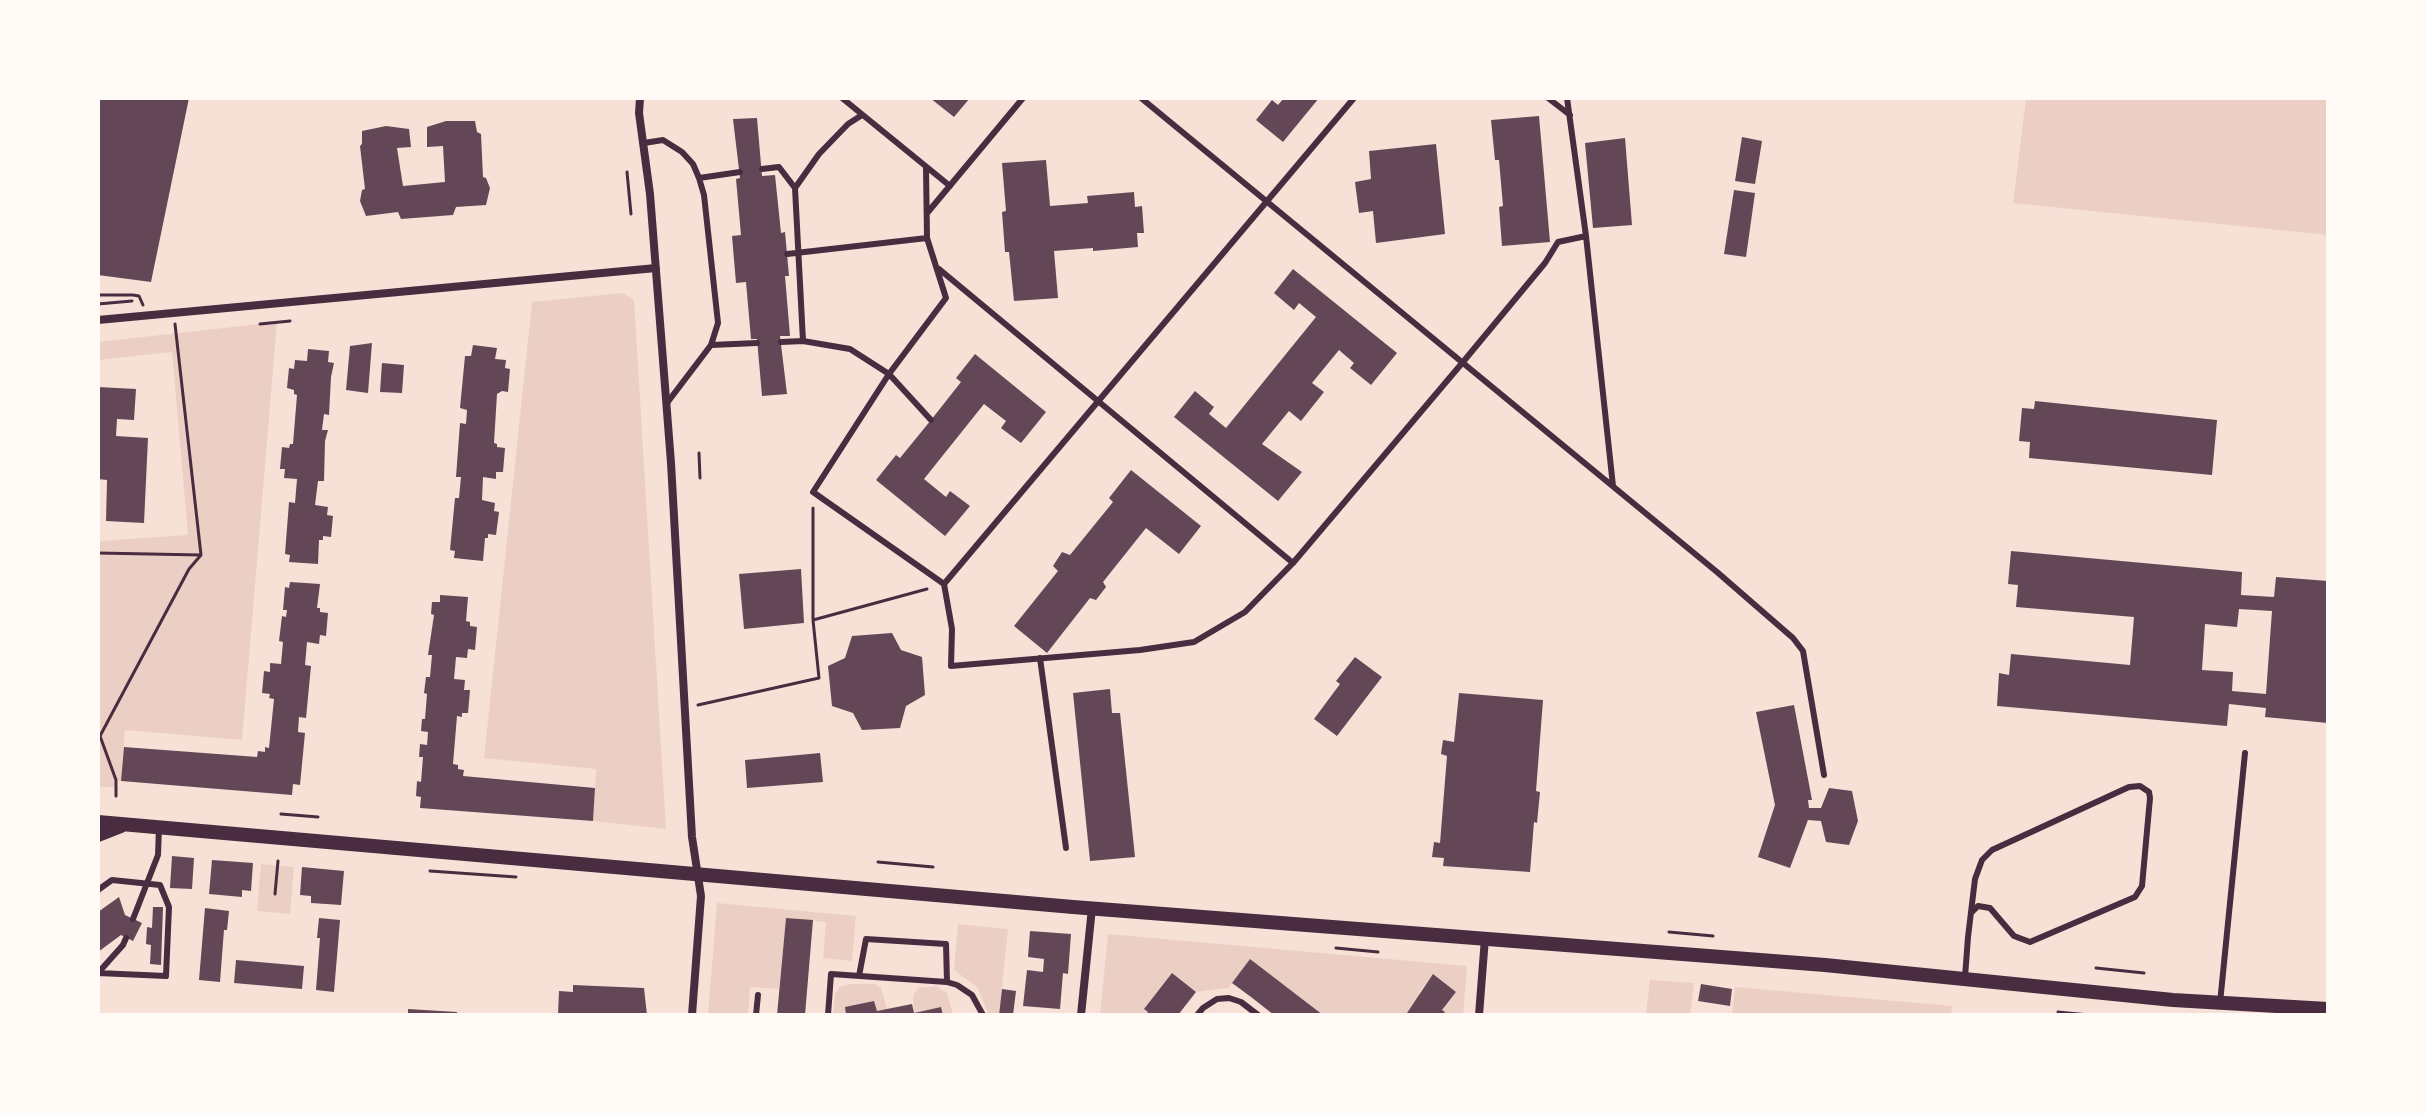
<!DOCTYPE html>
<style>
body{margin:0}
#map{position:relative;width:2426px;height:1113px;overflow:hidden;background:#f7e1d7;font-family:Poppins,sans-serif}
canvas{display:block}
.frame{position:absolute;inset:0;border:100px solid #fffaf5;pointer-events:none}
</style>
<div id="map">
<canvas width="2426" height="1113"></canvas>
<div class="frame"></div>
</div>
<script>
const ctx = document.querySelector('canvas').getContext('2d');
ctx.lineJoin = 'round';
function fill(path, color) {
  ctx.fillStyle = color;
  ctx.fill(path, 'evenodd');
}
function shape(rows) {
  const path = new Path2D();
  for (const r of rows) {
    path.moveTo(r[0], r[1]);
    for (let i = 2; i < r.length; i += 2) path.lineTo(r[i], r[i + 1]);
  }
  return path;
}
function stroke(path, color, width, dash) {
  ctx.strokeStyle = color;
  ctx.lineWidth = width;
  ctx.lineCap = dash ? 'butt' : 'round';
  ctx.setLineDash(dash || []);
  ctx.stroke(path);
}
const green = shape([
 [2026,98,2328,98,2328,235,2013,203],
 [623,293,634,300,666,829,593,821,596,769,484,758,532,302],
 [277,322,242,740,125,730,121,781,116,780,114,787,98,787,98,541,188,535,172,352,98,360,98,342],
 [261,864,294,867,290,914,257,911],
 [717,903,856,916,852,961,823,958,826,922,786,918,779,989,750,987,748,1015,708,1015],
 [958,924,1008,929,999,1015,989,1015,977,987,954,970],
 [1108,934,1467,966,1463,1015,1448,1015,1442,1010,1456,992,1433,975,1419,992,1422,995,1410,1015,1323,1015,1250,959,1228,988,1196,992,1172,974,1145,1009,1148,1012,1146,1015,1100,1015],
 [1650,980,1694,983,1690,1015,1646,1015],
 [850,984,875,984,881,988,887,1009,877,1011,874,1001,846,1015,833,1015,835,994,840,987],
 [936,986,947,993,953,1015,943,1015,941,1007,914,1013,913,996,918,988],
 [1735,987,1952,1006,1951,1015,1732,1015]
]);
const building = shape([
 [98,98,189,98,151,282,98,275],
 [930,98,970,98,954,117],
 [1284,98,1319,98,1283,142,1256,120,1272,100,1278,105],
 [1539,116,1550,242,1502,246,1499,207,1503,206,1499,160,1495,160,1491,120],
 [757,118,762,176,775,175,781,233,785,232,789,276,785,276,790,336,780,336,787,394,762,396,757,339,751,339,746,282,736,283,732,236,741,235,736,179,740,178,733,119],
 [446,121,475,121,477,132,481,134,483,177,486,178,490,188,486,205,456,207,453,215,401,219,398,212,366,216,360,201,362,190,365,189,360,146,362,144,362,131,386,126,409,129,411,147,397,148,403,186,445,182,443,146,427,147,427,127],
 [1742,137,1762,141,1755,184,1735,181],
 [1625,138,1632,225,1593,228,1585,143],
 [1436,144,1445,234,1376,243,1373,211,1359,213,1355,182,1371,179,1369,151],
 [1046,160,1050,206,1088,203,1087,196,1134,192,1135,207,1142,206,1144,233,1137,233,1138,247,1093,251,1093,248,1054,251,1058,298,1014,301,1009,252,1005,252,1002,212,1006,211,1002,163],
 [1734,190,1755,193,1746,257,1724,254],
 [1293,269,1397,353,1371,385,1350,368,1354,363,1339,350,1312,383,1324,392,1301,421,1289,411,1262,444,1302,472,1278,501,1174,417,1195,391,1214,407,1209,414,1226,428,1316,317,1299,303,1294,310,1274,293],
 [372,343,368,393,346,390,350,346],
 [473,345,497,348,495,359,506,360,505,368,510,369,508,392,502,391,497,394,494,443,497,444,497,447,505,448,503,472,496,472,496,479,483,477,482,500,495,503,494,511,499,512,496,535,488,534,488,538,485,538,483,561,454,558,455,551,450,550,455,498,459,498,461,477,456,477,460,423,466,424,467,410,460,408,465,356,471,356],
 [308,349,329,351,328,362,334,363,331,377,329,415,324,414,322,430,328,430,325,441,324,481,318,481,315,505,328,507,327,515,333,516,331,537,323,536,323,540,319,540,318,564,289,562,290,555,285,554,289,502,295,503,297,479,284,478,285,469,280,469,282,447,289,448,290,444,293,444,297,395,294,394,294,390,287,388,289,368,294,369,295,360,307,361],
 [975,354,1046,412,1021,443,1001,428,1006,421,984,404,924,479,946,497,950,491,970,506,945,536,876,480,896,455,900,458,931,420,961,382,956,378],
 [382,363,404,365,402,393,380,392],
 [98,387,136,389,134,420,117,419,116,436,148,438,144,523,106,521,107,480,98,479],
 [2035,401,2217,420,2212,475,2029,458,2030,442,2019,441,2022,408,2034,409],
 [1131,470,1201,526,1179,554,1146,528,1103,582,1106,587,1096,600,1090,598,1047,653,1014,626,1058,571,1053,566,1062,552,1070,555,1113,502,1109,498],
 [2011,551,2242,572,2241,595,2274,597,2276,577,2328,581,2328,723,2265,717,2266,708,2229,704,2227,726,1997,706,1999,673,2009,675,2011,654,2130,665,2134,617,2016,607,2018,585,2008,584],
 [2239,609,2272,611,2266,694,2232,691,2233,672,2202,670,2205,624,2237,627],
 [801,569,804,623,744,629,739,574],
 [290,582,320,584,317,608,320,608,320,612,328,613,326,636,320,635,319,644,307,642,305,665,311,666,306,718,299,717,298,732,305,733,300,785,293,784,292,795,121,781,124,747,257,757,258,751,265,752,265,747,269,748,274,699,269,698,270,694,262,693,264,671,270,672,270,663,281,664,283,642,279,641,282,616,286,617,287,610,283,610,285,587,289,588],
 [440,595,468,597,466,621,470,622,470,626,477,627,475,650,468,649,467,658,456,657,454,679,465,680,464,690,470,690,468,713,462,713,462,717,457,716,453,764,458,765,458,769,464,770,463,776,595,788,593,821,420,808,421,797,416,796,417,781,421,782,423,757,419,757,420,744,427,745,428,732,421,731,422,719,425,719,427,694,424,693,426,677,430,677,432,655,428,655,434,615,431,614,432,602,440,602],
 [892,633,901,650,922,657,925,695,906,706,900,728,862,730,853,713,832,706,828,666,845,658,852,636],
 [1355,657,1382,677,1337,736,1314,719,1340,684,1336,681],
 [1110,689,1112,713,1120,713,1135,857,1090,861,1073,693],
 [1459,693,1543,700,1536,791,1540,792,1537,823,1534,822,1530,872,1443,866,1444,858,1432,857,1434,842,1440,843,1447,756,1441,754,1443,740,1454,742],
 [1794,705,1812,800,1808,800,1809,808,1821,808,1829,788,1852,791,1858,821,1849,845,1826,842,1821,821,1808,820,1790,868,1758,857,1775,805,1756,712],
 [820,753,823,782,747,788,745,760],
 [172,856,194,858,192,889,170,888],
 [212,860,253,863,251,891,242,890,242,897,209,894],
 [302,867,344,871,341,905,311,903,311,896,300,895],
 [119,897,125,915,142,923,133,941,121,935,98,952,98,912],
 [153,907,163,907,161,965,150,964,151,945,146,944,147,927,152,928],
 [205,908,229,911,227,930,224,930,220,982,199,980],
 [319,918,340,920,334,992,316,990,320,938,317,938],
 [786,918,813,920,805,1015,777,1015],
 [1030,931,1071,934,1068,974,1063,973,1060,1009,1023,1006,1027,970,1043,972,1044,959,1028,957],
 [1250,959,1323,1015,1274,1015,1251,997,1232,983],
 [236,960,304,966,302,989,234,983],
 [1172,973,1196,992,1178,1015,1146,1015,1148,1012,1144,1009],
 [1433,974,1456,992,1442,1010,1445,1012,1443,1015,1411,1015,1407,1013],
 [1701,984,1732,989,1730,1006,1698,1001],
 [573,985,644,988,647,1015,558,1015,559,991,573,992],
 [1002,989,1016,991,1013,1015,999,1015],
 [874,1001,877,1011,912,1004,914,1013,941,1007,943,1015,846,1015,845,1007],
 [408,1009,457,1012,457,1015,408,1015]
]);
const path = shape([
 [627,172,631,214],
 [98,295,133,295,139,296,143,305],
 [98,304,132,301],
 [260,324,290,321],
 [699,453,700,478],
 [813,508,813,620],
 [98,553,201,555],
 [698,705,819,678,813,620,927,589],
 [116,796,116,780,100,736,189,569,201,555,175,324],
 [281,814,318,817],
 [878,862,933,867],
 [430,871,516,877],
 [275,894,278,861],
 [1669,932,1713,936],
 [1336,948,1378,952],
 [2096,968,2144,973],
 [2058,1012,2089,1015]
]);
const service = shape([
 [842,98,950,186],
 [1141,98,1717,572,1793,638,1803,651,1824,775],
 [1548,98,1570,115],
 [1567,98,1586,236,1613,486],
 [644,143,663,140,682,152,693,164,699,178,704,195,718,323,711,345,667,403],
 [926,167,927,238,946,298,889,374,813,492,944,584,952,629,951,666,1140,650,1194,642,1245,612,1293,563,1463,362,1545,263,1558,242,1586,236],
 [762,169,779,167,795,188,803,341,781,342],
 [699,178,740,172],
 [795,188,819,154,848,124,862,115],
 [928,212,1023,98],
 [787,254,927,238],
 [939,269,1293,563],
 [803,341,850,349,889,374,931,420],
 [711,345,757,343],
 [944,584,1354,98],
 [1040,658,1066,848],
 [98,890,112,880,160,885,169,907,166,976,98,973],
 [133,919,158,855,159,827],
 [98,973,123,945,126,938],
 [859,976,866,939,946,944,947,982],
 [1965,977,1968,937,1975,879,1982,860,1992,850,2129,787,2140,786,2149,792,2150,798,2142,886,2135,897,2030,942,2014,936,1990,908,1978,906,1972,912],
 [2220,1003,2245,753],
 [756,1015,758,995],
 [828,1015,831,974,947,982,957,985,972,995,983,1015],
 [1197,1015,1203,1008,1217,999,1229,998,1241,1002,1258,1015]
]);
const minor = shape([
 [640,98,639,113,650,194,671,463,692,837,701,896,692,1015],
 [98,320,656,268],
 [1081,1015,1092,908],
 [1479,1015,1485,938]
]);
const tertiary = shape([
 [98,822,1073,907,1825,965,2173,1000,2328,1009],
 [98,835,121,826]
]);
fill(green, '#ebcfc5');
fill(building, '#644757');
stroke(path, '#4a2c40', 3);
stroke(service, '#4a2c40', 6);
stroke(minor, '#4a2c40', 8);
stroke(tertiary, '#4a2c40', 14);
</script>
